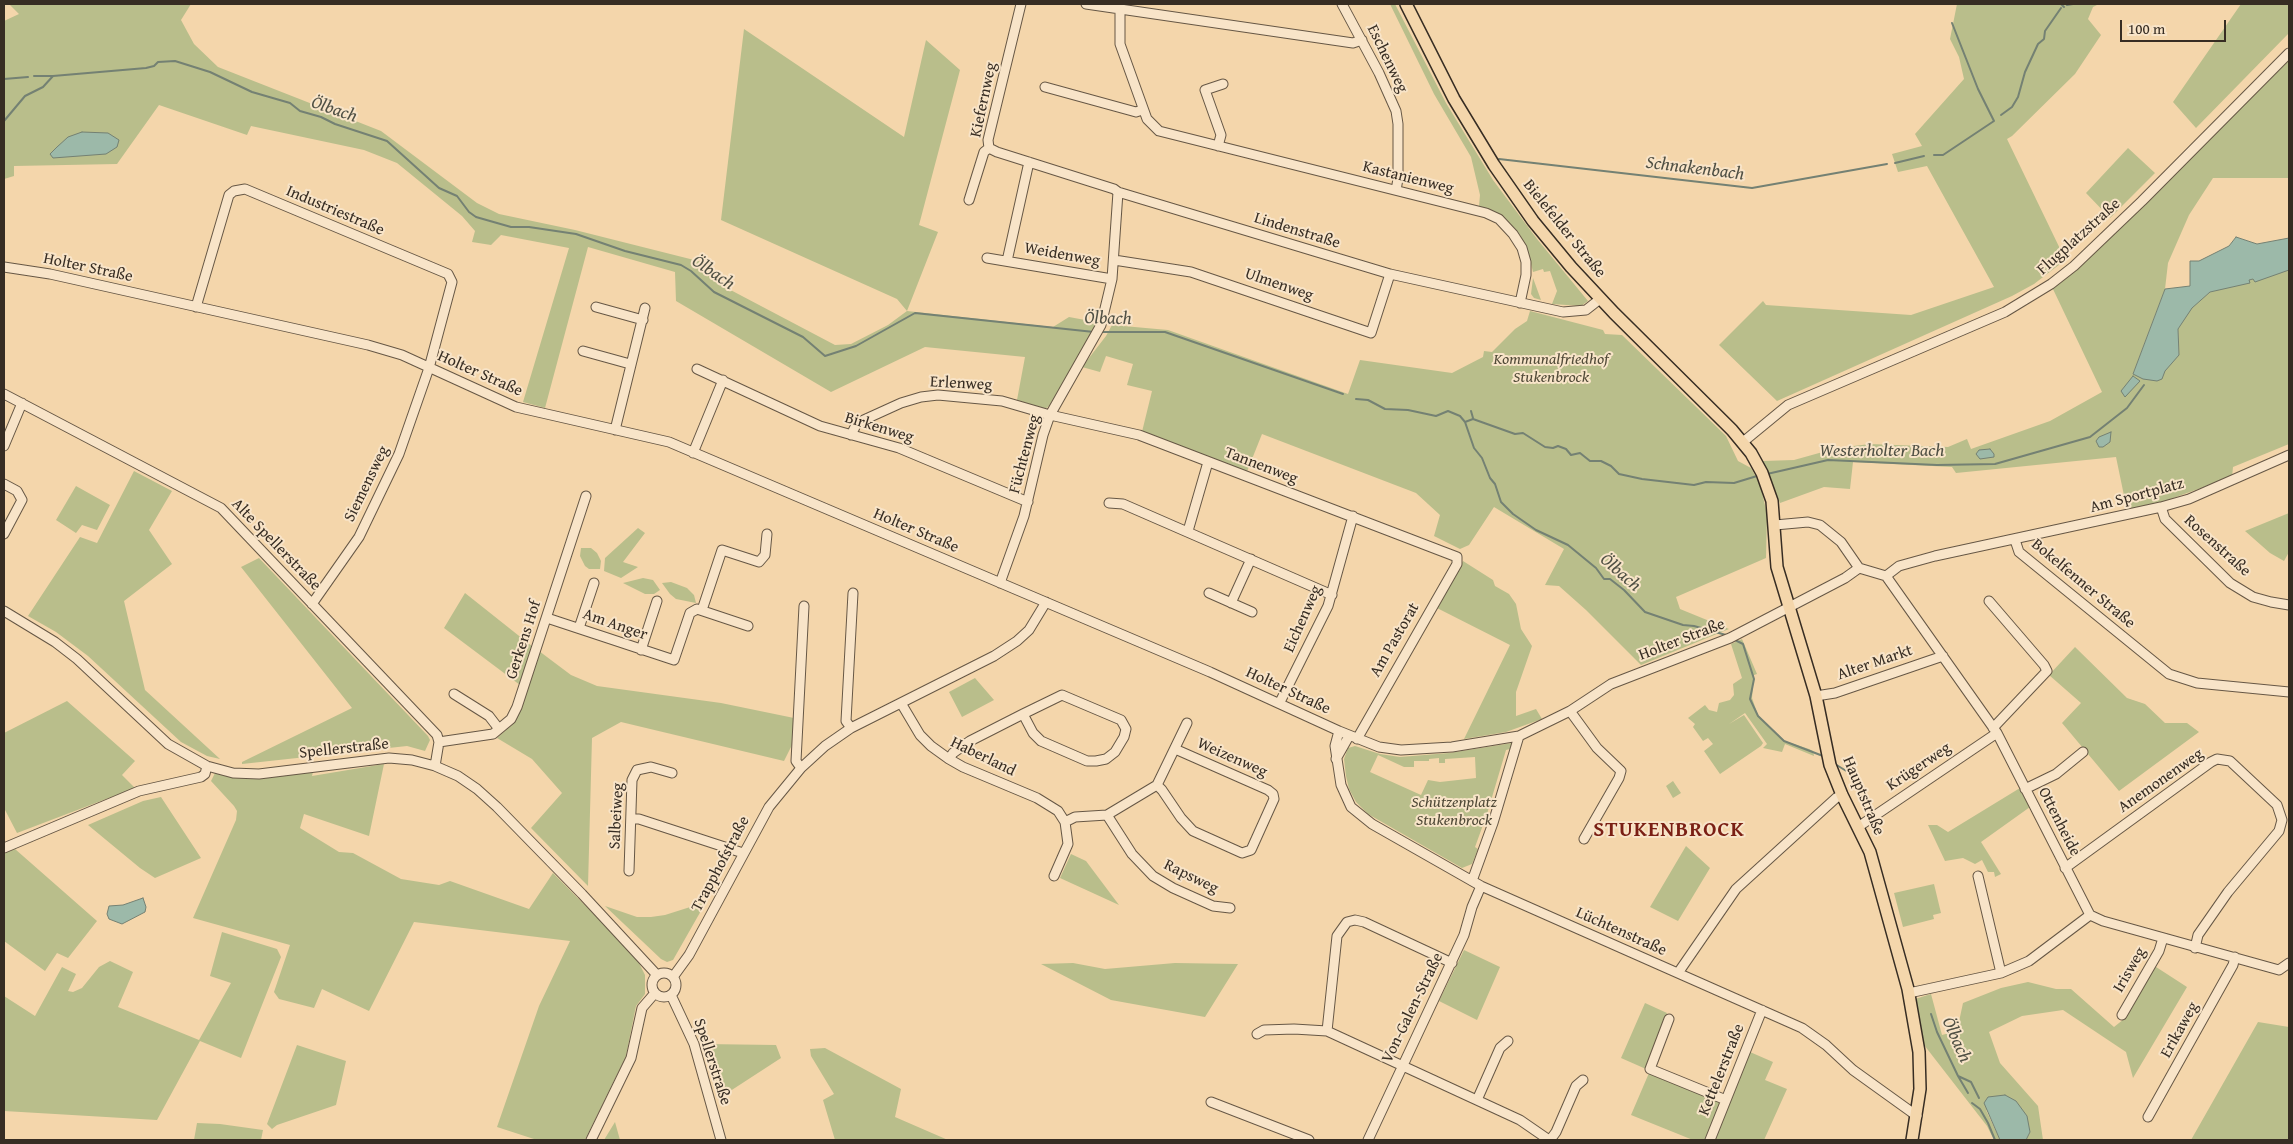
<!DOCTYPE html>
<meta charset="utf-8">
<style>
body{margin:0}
#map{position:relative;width:2293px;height:1144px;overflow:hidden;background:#f4d6ab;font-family:"Gentium Book Plus",serif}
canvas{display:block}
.frame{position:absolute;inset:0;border:5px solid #372d23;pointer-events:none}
.scale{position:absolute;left:2120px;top:20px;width:106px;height:22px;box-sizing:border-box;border:2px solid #372d23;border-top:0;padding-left:6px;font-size:15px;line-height:18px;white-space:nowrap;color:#372d23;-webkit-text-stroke:4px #f8e4c8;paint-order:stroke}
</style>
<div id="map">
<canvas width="2293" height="1144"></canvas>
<div class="frame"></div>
<div class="scale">100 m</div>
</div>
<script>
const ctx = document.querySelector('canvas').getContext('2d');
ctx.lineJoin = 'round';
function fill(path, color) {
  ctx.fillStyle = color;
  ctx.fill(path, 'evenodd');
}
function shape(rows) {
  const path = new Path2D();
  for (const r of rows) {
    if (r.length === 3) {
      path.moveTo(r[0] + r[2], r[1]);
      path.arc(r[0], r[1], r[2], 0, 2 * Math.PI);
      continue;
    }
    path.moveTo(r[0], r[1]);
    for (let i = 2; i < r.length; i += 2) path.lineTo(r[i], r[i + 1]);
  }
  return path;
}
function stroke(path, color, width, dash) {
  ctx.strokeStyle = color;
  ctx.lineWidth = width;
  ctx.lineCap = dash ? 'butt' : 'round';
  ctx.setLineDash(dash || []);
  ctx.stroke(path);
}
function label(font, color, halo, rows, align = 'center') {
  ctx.font = font + ' "Gentium Book Plus",serif';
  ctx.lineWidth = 4;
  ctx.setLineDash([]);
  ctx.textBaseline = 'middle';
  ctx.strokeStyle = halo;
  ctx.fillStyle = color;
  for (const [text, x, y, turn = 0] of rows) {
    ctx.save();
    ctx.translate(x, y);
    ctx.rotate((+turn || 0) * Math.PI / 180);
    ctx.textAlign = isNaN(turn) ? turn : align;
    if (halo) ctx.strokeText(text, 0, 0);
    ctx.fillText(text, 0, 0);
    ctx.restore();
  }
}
const green = shape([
 [9,4,191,4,181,20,194,44,218,67,381,131,477,203,499,214,575,230,706,263,713,275,723,286,835,345,851,344,888,325,907,311,897,299,721,220,744,29,904,137,926,40,960,70,919,225,938,232,907,311,1053,327,1069,317,1096,322,1092,334,1049,406,1045,409,1017,400,1025,357,925,347,831,392,676,301,675,272,588,247,545,408,523,402,569,248,501,235,491,245,472,242,475,231,462,216,397,163,364,150,251,126,247,135,159,105,117,164,14,166,14,176,4,179,4,21,19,14],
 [1390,4,1395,4,1446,103,1493,180,1537,239,1588,301,1581,306,1552,304,1557,291,1550,271,1544,272,1543,269,1533,272,1528,252,1520,235,1506,219,1479,206,1480,195,1471,157,1434,94],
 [1957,4,2099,4,2093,7,2088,19,2101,35,2075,74,2012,136,2007,139,2064,257,2064,261,2034,284,2012,296,1777,401,1719,345,1763,301,1766,305,1911,315,1994,287,1927,166,1898,172,1892,154,1922,146,1915,134,1964,79,1959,57,1950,39],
 [2241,4,2289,4,2289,33,2196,128,2173,102],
 [2289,60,2289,178,2213,178,2189,215,2168,263,2165,289,2133,374,2179,355,2178,329,2191,308,2210,292,2289,268,2289,444,2233,467,2232,477,2162,502,2127,510,2116,457,1956,473,1952,467,1853,462,1850,489,1824,487,1780,503,1763,461,1794,460,1837,448,1870,444,1948,447,1967,439,1971,449,2050,421,2102,392,2052,287,2078,269],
 [2128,148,2155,173,2110,218,2086,193],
 [1533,278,1541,300,1534,298,1531,294],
 [1530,311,1603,330,1605,334,1622,335,1726,436,1738,461,1751,468,1760,484,1767,514,1766,558,1676,597,1680,609,1729,629,1641,665,1586,610,1559,586,1545,585,1564,549,1494,507,1469,545,1460,549,1434,536,1440,515,1416,493,1262,434,1244,479,1140,440,1152,391,1127,385,1133,364,1106,356,1100,372,1082,367,1106,336,1112,325,1168,330,1348,394,1360,360,1452,373,1483,357,1484,351,1492,352,1515,329,1527,321],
 [134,471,172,491,149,530,172,564,124,601,145,690,220,759,207,756,181,742,88,656,56,632,28,616,80,537,97,543],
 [76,486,110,505,97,530,82,525,76,533,56,520],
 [2289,513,2289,552,2284,561,2270,553,2245,531],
 [638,528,645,533,623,562,638,567,621,578,604,571,605,558],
 [581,548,591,548,597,553,601,561,600,569,589,569,585,566,580,556],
 [259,558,428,736,430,740,425,751,407,746,242,764,242,762,352,708,241,567],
 [1463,561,1493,580,1495,586,1509,594,1516,604,1521,629,1532,646,1516,692,1516,716,1536,709,1542,719,1506,732,1464,739,1510,645,1435,607],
 [643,578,653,580,660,590,654,594,645,594,623,583],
 [671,582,687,588,694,595,696,603,676,599,670,594,662,583],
 [465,593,533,647,520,685,444,628],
 [1742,639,1757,674,1754,675,1752,698,1758,715,1785,741,1809,749,1813,751,1814,756,1785,744,1782,752,1763,748,1767,744,1745,713,1729,724,1744,715,1763,743,1761,746,1720,774,1704,751,1713,744,1708,738,1703,741,1693,727,1695,724,1688,718,1705,705,1709,710,1717,712,1719,703,1730,700,1734,695,1733,684,1742,678,1731,644],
 [2075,647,2127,698,2145,704,2165,723,2187,723,2199,732,2119,791,2062,723,2081,703,2049,675],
 [539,651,571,675,597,686,721,703,794,718,792,745,784,761,621,722,592,738,588,886,531,828,562,793,532,759,497,738,513,724],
 [975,678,994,700,962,717,949,692],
 [67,701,135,761,122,775,135,788,17,833,4,808,4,733],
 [1512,743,1510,749,1506,750,1487,814,1475,847,1478,849,1472,864,1462,868,1368,814,1356,802,1349,789,1346,776,1344,759,1348,748,1355,746,1380,754,1400,757,1449,753],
 [1378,755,1404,767,1414,767,1414,761,1429,761,1429,759,1439,758,1439,763,1445,763,1445,759,1475,757,1476,778,1440,782,1428,780,1421,795,1370,772],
 [384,764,369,836,304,814,300,828,339,852,353,853,401,879,439,885,450,881,529,909,553,873,636,957,645,975,645,994,636,1006,626,1056,585,1140,537,1140,497,1127,539,1006,570,941,414,922,369,1011,322,989,314,1008,279,999,274,992,290,945,193,918,236,820,237,811,234,806,211,781,215,773,234,778,259,779,313,772,312,776],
 [1673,781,1681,793,1673,798,1666,786],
 [2020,788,2030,807,1981,842,2001,874,1995,877,1994,872,1988,872,1982,860,1975,864,1963,858,1945,861,1928,825,1937,825,1948,832],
 [161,797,201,858,155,878,140,868,88,825,143,801],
 [1686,846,1710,868,1678,921,1650,907],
 [15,849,97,921,68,958,57,953,45,971,4,941,4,853],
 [1071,854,1086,861,1119,905,1060,878],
 [1934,884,1941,913,1933,915,1934,919,1903,927,1894,893],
 [706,902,673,960,667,962,661,959,605,906,637,917,651,917,665,915],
 [222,932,277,949,281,957,241,1058,200,1041,157,1120,4,1111,4,996,35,1016,62,967,76,974,68,991,73,992,82,988,99,967,110,961,133,972,118,1007,199,1040,231,983,210,976],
 [1464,950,1500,967,1477,1020,1439,1001],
 [1073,963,1105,969,1175,963,1238,964,1205,1017,1111,1000,1041,964],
 [2153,965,2187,987,2133,1078,2126,1052,2063,1010,2022,1016,1989,1032,2000,1063,2038,1106,2043,1140,2026,1140,2030,1132,1986,1110,2000,1140,1994,1140,1987,1126,1921,1041,1912,1000,1931,994,1942,1035,1957,1031,1963,1003,2001,988,2028,982,2056,989,2071,989,2114,1027,2124,1019],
 [1645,1003,1667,1013,1646,1069,1621,1058],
 [2258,1022,2289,1027,2289,1140,2191,1140],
 [703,1044,776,1045,781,1058,721,1097],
 [297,1045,346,1061,336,1105,277,1125,272,1129,267,1124],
 [825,1048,901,1089,895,1117,948,1140,835,1140,823,1100,834,1094,811,1056,810,1049],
 [1750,1052,1773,1062,1765,1080,1787,1089,1764,1140,1714,1140],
 [1649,1073,1722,1102,1707,1140,1693,1140,1631,1115],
 [615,1122,620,1140,604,1140],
 [197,1123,220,1124,263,1130,261,1140,194,1140]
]);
const water = shape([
 [82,132,108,133,119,140,117,147,106,154,53,158,50,154,57,147,68,137,82,132],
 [2236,237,2257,244,2289,238,2289,270,2255,282,2253,279,2249,280,2250,283,2210,292,2192,308,2178,329,2179,355,2165,371,2162,379,2157,381,2143,379,2133,374,2165,289,2190,286,2190,261,2199,261,2229,246,2236,237],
 [2133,376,2140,381,2125,397,2121,391,2133,376],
 [2111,432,2110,442,2103,447,2099,447,2096,441,2099,437,2111,432],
 [1990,449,1994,454,1994,457,1980,459,1976,454,1979,450,1990,449],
 [143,898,146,907,145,912,122,924,109,919,107,914,109,906,123,905,143,898],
 [2005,1095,2016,1101,2027,1116,2030,1132,2026,1140,2000,1140,1984,1103,1988,1097,2005,1095]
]);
const stream = shape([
 [2061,4,2064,7],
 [2067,5,2073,4],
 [34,76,53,76],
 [4,79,28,77],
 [2001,115,2012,107,2018,97,2025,72,2038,44,2044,39,2045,31,2061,8],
 [4,121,25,96,43,87,53,76,146,68,154,66,158,62,175,61,210,72,252,92,290,103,300,111,321,117,335,124,387,141,439,188,457,196,469,212,476,217,511,227,529,227,576,234,625,251,681,265,691,271,714,292,803,337,825,356,856,346,915,313,1094,332],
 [1934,155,1943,155,1994,121,1978,89,1952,23],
 [1499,159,1752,188,1887,164],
 [1895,163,1924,156],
 [1101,332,1165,332,1343,394],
 [1356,399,1368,400,1385,409,1408,410,1436,416,1448,411,1460,416,1465,422,1474,448,1482,458,1490,478,1495,484,1501,502,1513,514,1536,530,1568,545,1596,568,1604,579,1610,579,1624,590,1645,612,1683,625,1694,626,1726,635],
 [1471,411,1473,418],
 [1465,422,1473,419,1515,434,1523,433,1545,447,1553,448,1558,446,1566,449,1571,455,1580,453,1590,461,1601,461,1611,466,1619,474,1642,479,1694,485,1706,482,1734,483,1757,476],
 [1767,474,1828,460,1937,465,1995,464,2090,437,2127,408,2144,385],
 [1735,640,1743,644,1754,679,1750,699,1758,716,1784,741,1823,756],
 [1835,764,1856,777],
 [1931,1014,1937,1032,1958,1076,1971,1082,1979,1098],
 [1958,1076,1968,1093],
 [1972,1103,1980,1109,1988,1123,1995,1140]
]);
const minor = shape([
 [1086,4,1353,43,1362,40],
 [1342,4,1379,73,1396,111,1398,124,1398,179,1396,190],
 [1120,9,1120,44,1147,119,1159,131,1486,213,1499,219,1513,234,1522,248,1526,262,1526,275,1520,303],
 [1045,87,1136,112,1142,110],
 [1218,146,1221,135,1205,90,1223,84],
 [989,148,997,152,1114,189,1118,192,1390,274,1563,312,1586,310,1600,299],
 [989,148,988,140,1021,4],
 [969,200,984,152,989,148],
 [987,258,1112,279],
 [1114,260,1191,272,1371,333,1390,274],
 [1007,261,1029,162],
 [4,267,50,274,368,345,402,355,516,407,669,442,1210,672,1339,731,1379,747,1401,750,1452,747,1519,736,1570,711,1611,684,1730,638,1845,578,1859,568,1886,576],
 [196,307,229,195,234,191,245,189,448,274,452,282,429,368,399,454,359,537,312,604],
 [596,307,643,320],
 [583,351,630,364],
 [697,369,820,426,899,448,1028,502],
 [4,394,221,508,437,735,439,742,435,766],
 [615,430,645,308],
 [851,435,857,423,901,403,921,397,938,395,1002,401,1050,415,1139,435,1457,557,1457,564,1357,739],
 [1743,442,1788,405,2005,312,2051,284,2074,266,2142,201,2289,53],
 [4,446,22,403],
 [693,453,723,380],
 [4,484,17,491,22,500,4,534],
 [1109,503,1123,504,1332,595],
 [2161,507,2165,519,2230,583,2253,597,2271,602,2289,605],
 [1775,525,1808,522,1820,525,1841,542,1859,568],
 [1188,531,1208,462],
 [2015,540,2019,552,2169,674,2197,683,2289,692],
 [1886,576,1997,733,2090,915,2103,921,2279,970,2289,963],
 [1886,576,1899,566,1935,556,2161,507,2189,499,2289,455],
 [1000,583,1024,516,1043,435,1050,415,1101,325,1112,279,1118,192],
 [1209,593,1252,612],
 [1989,601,2044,665,2047,671,1993,728],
 [1231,603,1251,559],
 [702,610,722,550,759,562,765,555,767,534],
 [4,611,55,642,77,659,168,744,207,766,233,773,259,774,389,758,412,760,435,766,458,776,477,789,497,807,582,894,657,975],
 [547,618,674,660,690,613,697,609,748,626],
 [579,628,594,583],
 [641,650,657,601],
 [454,694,489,716,499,729],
 [1816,696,1835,693,1943,656],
 [1280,702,1328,606,1353,516],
 [901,703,920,735,931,746,949,759,963,767,1037,798,1058,811,1065,822,1068,844,1054,876],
 [1570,711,1597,748,1621,771,1619,778,1584,839],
 [851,728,846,721,853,593],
 [1339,731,1335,746,1341,785,1351,807,1372,824,1481,886,1802,1028,1826,1045,1853,1070,1917,1116],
 [439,742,493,734,511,719,517,707,586,496],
 [949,759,953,753,970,741,1023,714,1062,695,1121,720,1126,729,1124,737,1115,752,1106,759,1096,761,1087,761,1041,741,1033,733,1023,714],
 [1336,759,1349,736],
 [801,768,796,761,804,606],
 [1157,785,1162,790,1181,818,1193,831,1242,853,1251,850,1274,799,1273,794,1268,790,1175,749],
 [2025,789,2056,774,2083,752],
 [1107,815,1132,854,1153,876,1173,888,1213,906,1230,908],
 [631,819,639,819,743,853],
 [1065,822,1075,817,1107,815,1157,785,1187,723],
 [1858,827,1997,733],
 [4,848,139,791,201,777,205,774,207,766],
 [2065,868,2211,762,2217,759,2230,761,2277,805,2282,820,2279,831,2228,892,2198,935,2195,948],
 [629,871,632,780,637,770,651,767,672,773],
 [1978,876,2001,973],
 [1472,881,1493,823,1519,736],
 [1678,973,1736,889,1836,798,1842,795],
 [664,985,12],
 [673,977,689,955,769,807,801,768,825,746,851,728,994,656,1017,641,1029,630,1046,602],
 [1909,993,2001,973,2029,961,2090,915],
 [671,995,694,1044,721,1140],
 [2122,1015,2159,951,2163,938],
 [1669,1019,1650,1069,1726,1100],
 [1327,1031,1337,936,1347,922,1355,920,1364,922,1452,963],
 [1257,1034,1264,1030,1294,1029,1327,1031,1520,1120,1549,1140],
 [1477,1100,1500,1048,1508,1041],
 [1211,1102,1309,1140],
 [2148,1117,2233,965,2235,957],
 [591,1140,631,1058,642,1008,655,993],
 [1368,1140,1464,935,1472,907,1481,886],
 [1550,1140,1556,1132,1576,1086,1583,1080],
 [1710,1140,1762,1010]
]);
const major = shape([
 [1406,4,1454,99,1494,165,1533,221,1571,267,1614,313,1732,430,1751,453,1762,473,1772,501,1777,567,1816,696,1830,765,1842,795,1870,852,1908,989,1919,1052,1920,1089,1912,1140]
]);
const streetNames = [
 ["Eschenweg",1387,59,64],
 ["Kiefernweg",984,100,-78],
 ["Kastanienweg",1408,178,14],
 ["Industriestraße",335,211,23],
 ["Bielefelder Straße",1564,229,51],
 ["Lindenstraße",1297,231,17],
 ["Flugplatzstraße",2079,237,-42],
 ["Weidenweg",1062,255,10],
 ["Holter Straße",88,268,12],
 ["Ulmenweg",1279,285,19],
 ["Holter Straße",480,374,24],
 ["Erlenweg",961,384,3],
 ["Birkenweg",879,428,17],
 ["Füchtenweg",1025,454,-75],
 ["Tannenweg",1261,466,21],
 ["Siemensweg",367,484,-64],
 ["Am Sportplatz",2137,496,-15],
 ["Holter Straße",916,531,23],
 ["Alte Spellerstraße",276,545,46],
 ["Rosenstraße",2217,546,42],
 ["Bokelfenner Straße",2083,584,40],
 ["Eichenweg",1303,619,-66],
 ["Am Anger",615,625,19],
 ["Gerkens Hof",524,640,-72],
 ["Am Pastorat",1395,640,-60],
 ["Holter Straße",1682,640,-21],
 ["Alter Markt",1875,663,-19],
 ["Holter Straße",1288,691,25],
 ["Spellerstraße",344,749,-6],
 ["Haberland",983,757,26],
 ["Weizenweg",1232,758,24],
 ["Krügerweg",1919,767,-34],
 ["Anemonenweg",2161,781,-35],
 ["Hauptstraße",1863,796,67],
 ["Salbeiweg",617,816,-87],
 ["Ottenheide",2059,822,63],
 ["Trapphofstraße",721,864,-62],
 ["Rapsweg",1191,877,26],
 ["Lüchtenstraße",1621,932,24],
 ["Irisweg",2130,970,-60],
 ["Von-Galen-Straße",1413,1008,-64],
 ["Erikaweg",2180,1030,-61],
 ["Spellerstraße",712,1062,72],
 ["Kettelerstraße",1722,1070,-68]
];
const parkNames = [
 ["Kommunalfriedhof",1551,360],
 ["Stukenbrock",1551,378],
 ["Schützenplatz",1454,803],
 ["Stukenbrock",1454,821]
];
const waterNames = [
 ["Ölbach",334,110,19],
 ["Schnakenbach",1695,169,7],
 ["Ölbach",713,273,34],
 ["Ölbach",1108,319,1],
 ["Westerholter Bach",1882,451],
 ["Ölbach",1620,573,41],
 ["Ölbach",1956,1040,66]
];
const districtNames = [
 ["STUKENBROCK",1669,831]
];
fill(green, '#b9be8b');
fill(water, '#9cb9a9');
stroke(water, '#748173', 1);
stroke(stream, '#748173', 2);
stroke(minor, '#665745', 11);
stroke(major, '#372d23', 14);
stroke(minor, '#f8e4c8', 9);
stroke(major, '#f4d6ab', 11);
label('16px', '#372d23', '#f8e4c8', streetNames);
label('italic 16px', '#514a38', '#f8e4c8', parkNames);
label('italic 18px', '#505044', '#f8e4c8', waterNames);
ctx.letterSpacing = '1px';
label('bold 21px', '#7a1f14', '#f8e4c8', districtNames);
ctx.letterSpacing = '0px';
</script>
